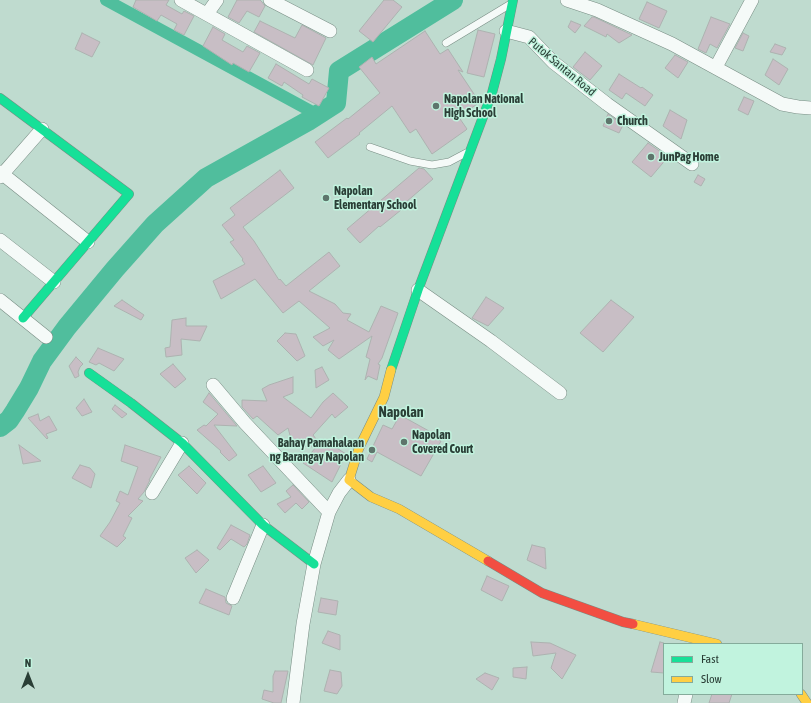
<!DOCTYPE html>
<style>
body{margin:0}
#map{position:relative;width:811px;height:703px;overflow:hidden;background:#bfdbcf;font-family:"Asap Condensed",sans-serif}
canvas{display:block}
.legend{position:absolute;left:663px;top:643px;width:140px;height:52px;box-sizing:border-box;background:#c1f3de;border:1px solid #85ab9b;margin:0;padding:5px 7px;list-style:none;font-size:12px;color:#2a3e36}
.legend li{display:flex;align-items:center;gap:8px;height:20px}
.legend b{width:20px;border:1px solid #85ab9b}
.north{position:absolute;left:8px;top:655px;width:40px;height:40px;-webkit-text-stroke:3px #c1f3de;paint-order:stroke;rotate:0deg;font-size:11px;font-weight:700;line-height:16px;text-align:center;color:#2a3e36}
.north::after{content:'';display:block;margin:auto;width:14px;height:18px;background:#2a3e36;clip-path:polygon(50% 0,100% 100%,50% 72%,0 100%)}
</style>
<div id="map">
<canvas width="811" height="703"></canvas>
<ul class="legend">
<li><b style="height:5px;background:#16e098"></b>Fast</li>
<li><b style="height:5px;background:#ffcf43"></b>Slow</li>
</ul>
<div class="north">N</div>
</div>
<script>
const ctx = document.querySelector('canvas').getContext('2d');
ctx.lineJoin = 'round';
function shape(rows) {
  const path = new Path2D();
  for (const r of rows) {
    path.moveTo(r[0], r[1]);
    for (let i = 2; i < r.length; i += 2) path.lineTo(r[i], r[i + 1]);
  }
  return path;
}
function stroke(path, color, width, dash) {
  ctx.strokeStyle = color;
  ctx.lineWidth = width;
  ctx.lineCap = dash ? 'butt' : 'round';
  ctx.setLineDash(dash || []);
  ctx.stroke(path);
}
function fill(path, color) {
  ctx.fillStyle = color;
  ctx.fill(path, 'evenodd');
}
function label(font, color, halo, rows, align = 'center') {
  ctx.font = font + ' "Asap Condensed",sans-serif';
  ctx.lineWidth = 3;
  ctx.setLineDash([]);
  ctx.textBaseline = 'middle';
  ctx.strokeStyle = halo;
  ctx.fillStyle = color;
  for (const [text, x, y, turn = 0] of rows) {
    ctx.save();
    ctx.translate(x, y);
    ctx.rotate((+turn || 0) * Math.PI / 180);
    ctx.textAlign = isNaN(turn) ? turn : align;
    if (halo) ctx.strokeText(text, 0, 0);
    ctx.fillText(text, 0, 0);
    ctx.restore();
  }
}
const canal = shape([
 [106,0,318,115]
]);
const river = shape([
 [0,427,9,420,15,411,29,388,42,361,67,327,115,269,155,224,206,178,308,121,336,103,339,71,453,0]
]);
const building = shape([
 [136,0,169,0,166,5,182,14,184,11,194,16,184,35,174,30,177,24,161,15,157,21,133,7,136,0],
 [237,0,260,0,262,2,265,6,259,17,247,11,239,23,228,17,237,0],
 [384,0,393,0,402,7,373,42,359,31,384,0],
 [647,2,667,11,659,28,639,19,647,2],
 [592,17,594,17,632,35,619,43,607,34,606,37,584,26,592,17],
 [711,17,730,24,717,48,710,44,706,53,698,49,711,17],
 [260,21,295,38,302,25,326,38,313,65,254,32,260,21],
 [571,21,581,25,575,33,568,27,571,21],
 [213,27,225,34,222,40,243,52,247,46,260,53,249,72,233,63,232,65,203,46,213,27],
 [478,30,495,34,484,77,467,73,478,30],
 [425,31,440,54,448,49,463,72,458,70,478,100,476,105,458,116,467,129,466,130,432,154,416,129,410,133,392,106,359,133,360,134,328,158,315,142,347,118,348,119,380,93,359,67,372,57,376,64,425,31],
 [82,33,100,42,92,57,75,49,82,33],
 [743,33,749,36,743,51,735,48,743,33],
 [775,44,786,48,782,55,770,52,775,44],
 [585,52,602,66,590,80,573,67,585,52],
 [675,55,688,62,678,78,665,68,675,55],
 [773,59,788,69,779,85,765,75,773,59],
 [276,64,309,84,312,79,329,88,319,106,302,97,303,95,284,82,282,86,268,78,276,64],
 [619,74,641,88,642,87,653,95,645,106,626,93,622,99,609,90,619,74],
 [744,97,754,101,748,115,738,110,744,97],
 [670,110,687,120,681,139,663,126,670,110],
 [608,114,623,125,619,133,603,126,608,114],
 [648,143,668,157,651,177,632,162,648,143],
 [419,168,424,169,433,179,399,208,401,210,380,227,379,226,360,243,347,229,419,168],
 [280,170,294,188,243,227,254,241,279,280,280,279,286,286,329,252,340,266,309,291,335,304,343,313,351,314,347,320,369,332,381,306,398,313,382,358,378,364,380,365,377,380,368,376,365,380,370,359,366,357,372,336,339,359,328,350,334,340,323,346,313,337,330,328,299,301,283,313,255,279,221,299,213,281,245,264,242,260,243,259,230,242,234,240,222,225,235,215,230,208,280,170],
 [698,175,705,179,701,186,694,182,698,175],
 [486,297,504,308,488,326,472,318,486,297],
 [122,300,144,315,141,320,114,306,122,300],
 [611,300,634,317,603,352,580,333,611,300],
 [186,318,186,326,207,326,200,341,181,339,182,355,166,357,165,348,170,347,172,320,186,318],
 [285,333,296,334,305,356,297,361,277,341,285,333],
 [98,348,124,359,114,371,99,363,96,365,89,362,98,348],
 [76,357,83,364,80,367,78,372,79,376,75,378,69,366,76,357],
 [173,364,186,379,175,388,160,374,173,364],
 [322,367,329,380,316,388,315,370,322,367],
 [293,377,293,393,283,397,311,418,323,402,333,393,348,407,335,418,332,414,313,435,323,448,329,443,346,454,332,482,303,463,316,447,293,446,288,428,278,435,257,416,253,419,242,407,242,400,267,401,262,389,269,385,293,377],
 [209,393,237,426,214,425,237,455,229,461,220,452,221,451,197,430,204,425,206,426,218,414,203,402,209,393],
 [84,399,92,412,82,416,76,408,84,399],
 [115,405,124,412,127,414,122,418,112,409,115,405],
 [38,414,40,421,49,416,57,430,46,434,48,438,47,439,28,418,38,414],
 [400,415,429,431,427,433,441,441,421,476,377,452,372,462,367,459,383,425,392,429,400,415],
 [19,445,41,461,23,464,19,445],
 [125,445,161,457,149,480,150,480,144,492,138,499,143,501,128,516,132,518,123,536,126,538,117,547,100,536,110,522,120,503,116,501,120,491,128,495,138,467,121,461,125,445],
 [80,465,90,468,95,474,91,488,72,478,80,465],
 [189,466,206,483,197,494,178,475,189,466],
 [263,466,276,483,261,492,248,475,263,466],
 [293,485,309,502,302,509,296,503,285,513,277,504,291,497,286,491,293,485],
 [231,525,250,535,247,544,244,547,231,539,220,550,217,548,231,525],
 [532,545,545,548,546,569,527,560,532,545],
 [197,550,209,560,196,573,185,558,197,550],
 [487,576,509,586,502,601,481,590,487,576],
 [206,589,225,597,226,603,232,606,229,615,199,603,206,589],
 [321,598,338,601,336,615,318,612,321,598],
 [328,631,340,635,340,650,322,643,328,631],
 [531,642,550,643,576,655,562,679,551,668,556,653,533,656,531,642],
 [660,642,664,643,664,673,651,672,660,642],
 [527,667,526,679,513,677,513,668,527,667],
 [330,670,341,672,342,686,337,694,324,691,330,670],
 [275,671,288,671,281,703,274,703,262,699,264,690,273,692,273,676,275,671],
 [485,673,499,678,492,690,476,679,485,673],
 [712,694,732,694,729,703,709,703,712,694]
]);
const lane = shape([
 [446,43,509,5],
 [370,147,410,161,432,165,449,162,466,153]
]);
const street = shape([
 [181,0,307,70],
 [270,0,330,31],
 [567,0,597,10,672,44,782,104,798,107,811,108],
 [207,14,217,0],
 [506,31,529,37,553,62,607,104,692,164],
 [716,67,752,0],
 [0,172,88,242],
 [0,177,42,129],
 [0,240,54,282],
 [418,290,491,341,560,393],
 [0,300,46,337],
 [213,385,245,423,329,512],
 [152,493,182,443],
 [233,598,263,525],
 [293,703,303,624,314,564,329,512,339,493,349,480],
 [684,703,686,694]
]);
const fast = shape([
 [0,98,129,194,23,318],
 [391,370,418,290,492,93,501,59,513,0],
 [89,373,131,403,182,443,263,525,314,564]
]);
const slow = shape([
 [391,370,384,397,359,448,349,480,371,497,399,509,488,561],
 [633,624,717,644],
 [801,694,807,703]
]);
const jam = shape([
 [488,561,542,593,623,622,633,624]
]);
const markers = [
 [436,106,4,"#5e756c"],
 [609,121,4,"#5e756c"],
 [651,157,4,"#5e756c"],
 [326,198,4,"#5e756c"],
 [404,442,4,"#5e756c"],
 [372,450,4,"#5e756c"]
];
const streetNames = [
 ["Putok Santan Road",562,67,40]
];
const poiNames = [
 ["Napolan National",444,99],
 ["High School",444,113],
 ["Church",617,121],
 ["JunPag Home",659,157],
 ["Napolan",334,191],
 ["Elementary School",334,205],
 ["Napolan",412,435],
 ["Covered Court",412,449],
 ["Bahay Pamahalaan",364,443,"right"],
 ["ng Barangay Napolan",364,457,"right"]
];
const quarterNames = [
 ["Napolan",401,413]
];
stroke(canal, '#50be9d', 12);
stroke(river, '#50be9d', 20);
fill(building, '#c8bec5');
stroke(building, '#adb2b0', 1);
stroke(lane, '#788d84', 8);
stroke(street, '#788d84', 14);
stroke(fast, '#788d84', 10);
stroke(slow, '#788d84', 10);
stroke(jam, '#788d84', 10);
stroke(lane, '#f5faf8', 7);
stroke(street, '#f5faf8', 13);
stroke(fast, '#16e098', 9);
stroke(slow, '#ffcf43', 9);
stroke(jam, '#f24e42', 9);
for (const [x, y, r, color] of markers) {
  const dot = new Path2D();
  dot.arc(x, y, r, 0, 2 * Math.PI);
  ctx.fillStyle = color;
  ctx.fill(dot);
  stroke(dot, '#c1f3de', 1.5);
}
label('12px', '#2a3e36', '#c1f3de', streetNames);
label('bold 12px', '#2a3e36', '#c1f3de', poiNames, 'left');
label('bold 14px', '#2a3e36', '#c1f3de', quarterNames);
</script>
